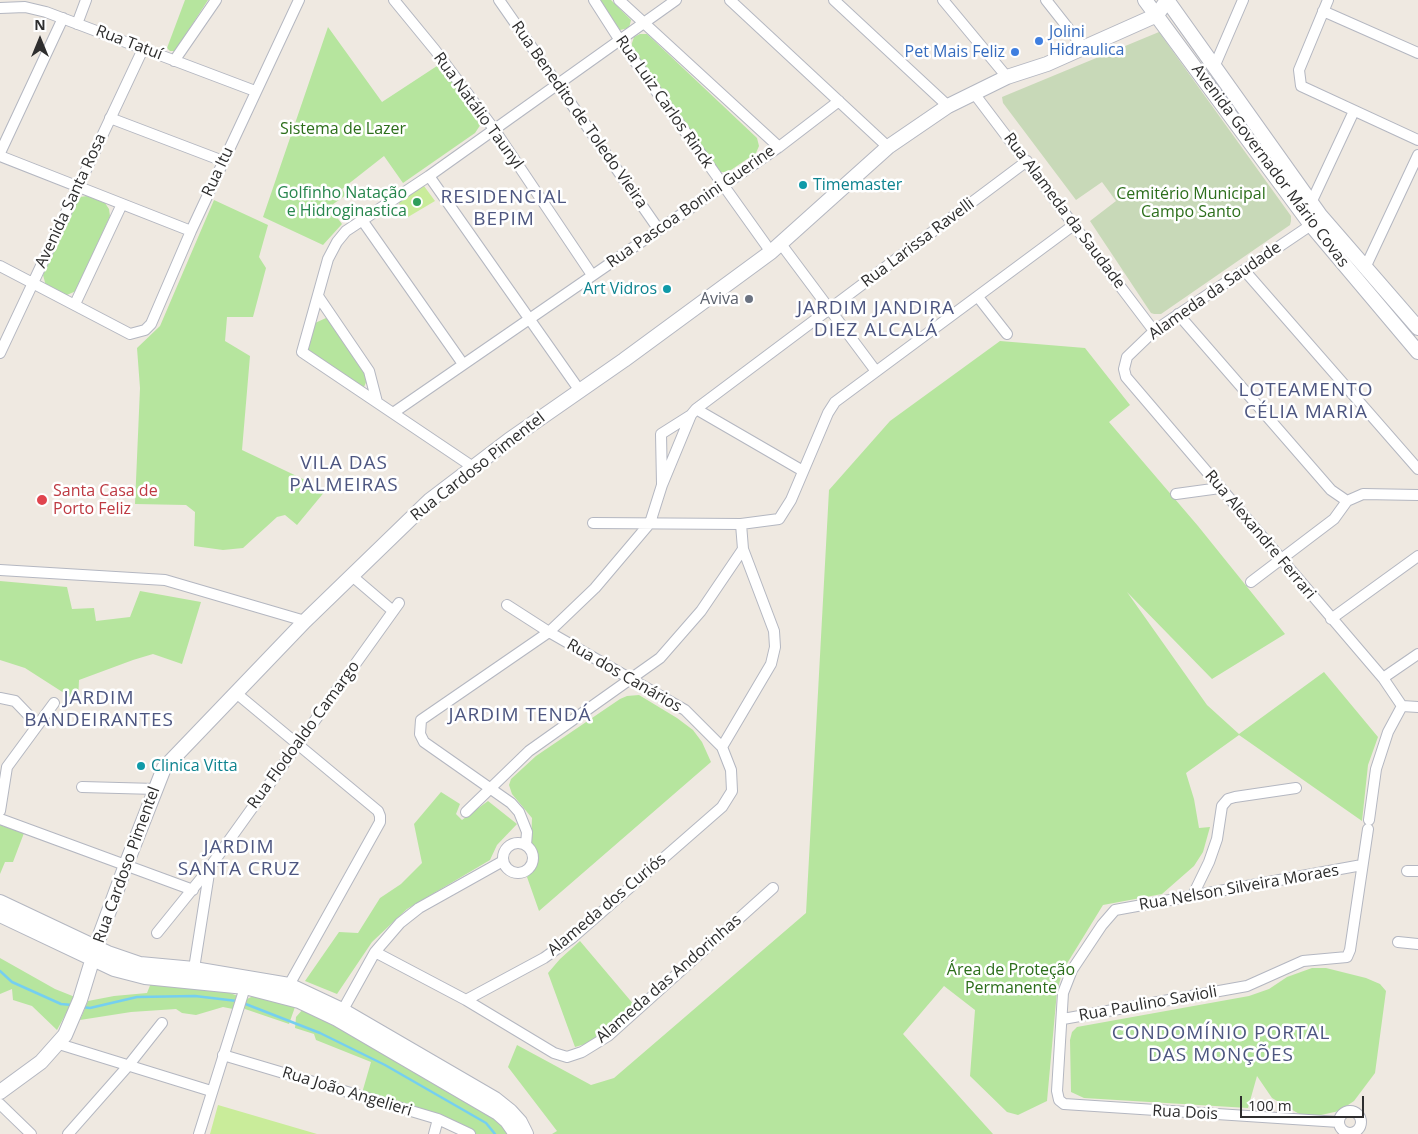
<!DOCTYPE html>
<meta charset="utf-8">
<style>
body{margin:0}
#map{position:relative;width:1418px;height:1134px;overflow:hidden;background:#efe9e1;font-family:"Open Sans",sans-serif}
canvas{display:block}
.north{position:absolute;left:15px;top:15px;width:50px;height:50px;-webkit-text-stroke:4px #fff;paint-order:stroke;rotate:0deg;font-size:14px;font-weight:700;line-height:20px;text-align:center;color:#2e2e2e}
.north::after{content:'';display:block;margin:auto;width:18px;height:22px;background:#2e2e2e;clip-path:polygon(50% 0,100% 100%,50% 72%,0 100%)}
.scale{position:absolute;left:1240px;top:1096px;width:124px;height:22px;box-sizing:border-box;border:2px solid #2e2e2e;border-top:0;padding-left:6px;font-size:15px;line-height:18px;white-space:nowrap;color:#2e2e2e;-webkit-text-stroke:4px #fff;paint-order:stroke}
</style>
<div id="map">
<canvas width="1418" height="1134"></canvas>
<div class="north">N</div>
<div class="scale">100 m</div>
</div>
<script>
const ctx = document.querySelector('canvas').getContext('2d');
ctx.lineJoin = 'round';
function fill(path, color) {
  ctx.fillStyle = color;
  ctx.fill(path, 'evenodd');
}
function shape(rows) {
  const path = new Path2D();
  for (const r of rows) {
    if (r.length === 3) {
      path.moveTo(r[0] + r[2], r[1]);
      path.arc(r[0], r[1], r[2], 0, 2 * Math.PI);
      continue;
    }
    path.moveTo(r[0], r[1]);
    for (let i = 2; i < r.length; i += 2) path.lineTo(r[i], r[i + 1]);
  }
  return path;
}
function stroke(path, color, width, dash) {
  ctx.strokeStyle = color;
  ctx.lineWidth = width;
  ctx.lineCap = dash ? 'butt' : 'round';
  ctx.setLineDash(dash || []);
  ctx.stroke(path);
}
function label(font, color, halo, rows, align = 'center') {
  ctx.font = font + ' "Open Sans",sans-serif';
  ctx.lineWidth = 5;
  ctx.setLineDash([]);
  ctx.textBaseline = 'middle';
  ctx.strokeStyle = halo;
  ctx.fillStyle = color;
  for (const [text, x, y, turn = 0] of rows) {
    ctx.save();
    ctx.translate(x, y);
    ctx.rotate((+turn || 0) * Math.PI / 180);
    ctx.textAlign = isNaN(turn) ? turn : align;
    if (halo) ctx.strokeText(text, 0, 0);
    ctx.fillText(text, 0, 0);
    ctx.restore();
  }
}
const green = shape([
 [185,0,208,0,175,51,170,51,167,48],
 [598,0,611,0,631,20,629,28,620,30],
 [328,27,382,102,440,64,481,124,475,133,403,183,384,156,342,189,346,195,329,207,342,224,323,245,263,217],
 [640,34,647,34,757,138,759,146,756,153,728,172,720,172,716,169,631,46,634,37],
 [87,196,105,203,109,209,110,216,76,291,67,295,60,294,46,286,43,275,76,201,80,197],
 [214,200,268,225,259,257,266,268,253,317,227,317,225,341,250,356,242,450,326,490,297,525,285,515,277,517,243,548,223,550,194,546,195,512,186,505,135,504,140,388,137,348,160,326],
 [326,318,330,321,367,375,367,380,364,387,359,388,307,349,315,323],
 [1000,341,1085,348,1130,405,1109,422,1198,526,1285,634,1212,679,1127,592,1207,705,1239,734,1324,672,1378,737,1368,765,1362,821,1239,735,1186,773,1194,799,1199,828,1210,827,1203,852,1194,866,1162,894,1103,905,1063,970,1057,991,1047,1101,1018,1115,1007,1112,970,1076,975,1010,944,986,903,1034,993,1134,552,1134,557,1131,508,1067,517,1045,591,1085,614,1078,806,913,829,490,890,421],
 [0,581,67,587,72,609,94,608,96,621,130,617,140,591,201,602,182,664,153,654,133,660,79,680,78,702,25,668,0,660],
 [639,695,677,718,693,730,702,742,711,762,539,911,527,877,533,870,535,862,531,844,532,818,512,794,509,785,511,779,536,756,620,699,627,696],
 [441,792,460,804,456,814,462,820,488,801,517,824,497,845,490,860,407,909,372,942,337,994,305,981,339,932,358,933,380,898,401,884,422,863,414,824],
 [0,825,24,833,13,862,5,862,0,874],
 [580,941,635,1006,605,1032,589,1043,575,1047,548,973,560,959],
 [0,958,55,989,75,997,57,1030,32,1006,13,1000,12,989,0,994],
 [1312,968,1326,968,1366,978,1380,984,1386,991,1375,1073,1354,1101,1339,1111,1321,1115,1301,1115,1272,1098,1257,1076,1248,1108,1084,1098,1071,1092,1070,1040,1072,1032,1077,1027,1249,996,1269,989,1287,977],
 [151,983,227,992,238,996,233,1009,223,1007,196,1015,182,1013,176,1009,131,1012,80,1020,88,1001,114,996,147,993],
 [257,994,295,1007,289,1024,245,1009,243,1006,245,1000],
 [303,1009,330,1022,498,1121,509,1134,476,1134,458,1123,362,1093,371,1062,316,1040,314,1034,295,1028,296,1017]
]);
const cemetery = shape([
 [1159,32,1291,216,1291,221,1290,225,1161,314,1154,314,1151,313,1090,221,1116,201,1102,182,1076,200,1003,103,1002,97]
]);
const pitch = shape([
 [424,186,435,201,408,217,398,202],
 [218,1105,317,1134,210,1134]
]);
const stream = shape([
 [0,971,12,982,61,1004,72,1005],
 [243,1003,320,1033,385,1065,486,1123,495,1134],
 [82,1007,90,1008,137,997,195,996,237,1001]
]);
const street = shape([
 [394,0,435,50,494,129,592,275],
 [499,0,659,230],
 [594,0,619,39,771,252],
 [619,0,779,147],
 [730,0,888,147],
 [834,0,948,106],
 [943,0,1007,77],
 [1046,0,1083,47],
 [1328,0,1299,70,1301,86,1418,140],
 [0,8,25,7,46,12,255,91],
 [1323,11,1418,53],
 [77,24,86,0],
 [174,61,216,0],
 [1215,65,1243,0],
 [973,92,1154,331],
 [110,118,223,161],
 [0,153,63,18],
 [0,156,191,231],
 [429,176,580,391],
 [1311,203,1354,111],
 [362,220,463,364],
 [1311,225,1154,331,1127,357,1124,369,1126,377,1383,678,1402,706],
 [781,244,875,370],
 [0,266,130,334,145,330,151,324,191,231,299,0],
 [1365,268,1418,155],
 [1244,270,1418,469],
 [318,296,369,371,377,402],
 [978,297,1007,334],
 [75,304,122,204],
 [1178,314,1331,490,1347,501],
 [0,353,143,49],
 [696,409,803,471],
 [393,413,779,147,839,101],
 [473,467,302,352,328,259,337,242,346,231,429,176,676,0],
 [662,484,661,434,691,415],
 [1176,494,1220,488],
 [1347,501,1363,494,1418,495],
 [593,523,741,524,779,519,791,500,828,413,835,402,1075,224],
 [0,570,165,580,305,621],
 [352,576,393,611],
 [1251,582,1334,519,1347,501],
 [1331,619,1418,556],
 [1383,678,1418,654],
 [236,693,378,811,380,816,380,822,289,985],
 [0,698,15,701,38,725],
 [1402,706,1418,707],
 [722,747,771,664,775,647,774,631,743,549,741,524],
 [82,787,156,789],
 [0,811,7,767,54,703],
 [466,812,529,751,660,658,701,611,743,549],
 [0,819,193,890],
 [1369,820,1376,769,1388,732,1402,706],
 [518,858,15],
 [526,845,527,832,519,812,511,803,424,742,420,734,421,720,549,632,595,588,650,523,662,485,691,415,696,409,1027,161],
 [1407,871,1418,871],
 [1193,895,1209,862,1217,839,1222,806,1228,799,1235,797,1296,788],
 [157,933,208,870],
 [1398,942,1418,944],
 [375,952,466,1000,554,1053,567,1057,582,1052,608,1036,773,888],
 [193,975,210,867,399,603],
 [466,1000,544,958,572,938,722,807,732,791,731,770,722,747,685,710,549,632,507,605],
 [340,1015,375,952,400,923,419,908,503,861],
 [1063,1019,1247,986,1303,961,1347,957,1350,950,1368,829],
 [59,1044,211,1091],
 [223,1055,438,1119,470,1134],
 [0,1104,31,1134],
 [1350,1122,11],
 [1339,1122,1064,1104,1059,1100,1057,1091,1063,993,1072,970,1102,925,1115,910,1362,865],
 [68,1134,128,1066,162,1023],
 [199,1134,247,981],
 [434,1134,438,1119]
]);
const secondary = shape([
 [1145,0,1311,225,1418,352],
 [1167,0,1320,215,1418,328],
 [0,902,108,953,140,964,194,969,289,985,342,1010,495,1099,510,1111,520,1122,526,1134],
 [0,915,114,969,145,977,245,987,299,1001,337,1019,498,1113,507,1121,516,1134],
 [0,1092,41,1062,65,1035,80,1000,99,938,126,865,164,768,305,621,430,500,509,440,624,360,771,252,888,147,948,106,1007,77,1047,64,1157,15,1167,0]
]);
const markers = [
 [1039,41,5,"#3f7fe0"],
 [1015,52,5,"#3f7fe0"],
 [803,185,5,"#0f9aa8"],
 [417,202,5,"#2e9e5b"],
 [667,289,5,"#0f9aa8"],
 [749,299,5,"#6b7280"],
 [42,500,6,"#e0444e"],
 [141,766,5,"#0f9aa8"]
];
const shopNames = [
 ["Jolini",1049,32],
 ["Hidraulica",1049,50],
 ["Pet Mais Feliz",1005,52,"right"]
];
const streetNames = [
 ["Rua Tatuí",129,43,21],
 ["Rua Luiz Carlos Rinck",664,102,55],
 ["Rua Natálio Taunyl",478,111,54],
 ["Rua Benedito de Toledo Vieira",579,115,55],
 ["Avenida Governador Mário Covas",1270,166,53],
 ["Rua Itu",218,172,-65],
 ["Avenida Santa Rosa",71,201,-65],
 ["Rua Pascoa Bonini Guerine",691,207,-35],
 ["Rua Alameda da Saudade",1064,211,53],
 ["Rua Larissa Ravelli",918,243,-37],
 ["Alameda da Saudade",1215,291,-35],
 ["Rua Cardoso Pimentel",478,467,-38],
 ["Rua Alexandre Ferrari",1260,535,50],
 ["Rua dos Canários",624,676,30],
 ["Rua Flodoaldo Camargo",304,735,-54],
 ["Rua Cardoso Pimentel",127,865,-70],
 ["Rua Nelson Silveira Moraes",1239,888,-10],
 ["Alameda dos Curiós",607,905,-40],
 ["Alameda das Andorinhas",669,979,-41],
 ["Rua Paulino Savioli",1148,1004,-10],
 ["Rua João Angelieri",347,1092,17],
 ["Rua Dois",1185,1113,3]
];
const parkNames = [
 ["Sistema de Lazer",343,129],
 ["Cemitério Municipal",1191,194],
 ["Campo Santo",1191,212],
 ["Área de Proteção",1011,970],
 ["Permanente",1011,988]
];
const cultureNames = [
 ["Timemaster",813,185],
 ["Art Vidros",657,289,"right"],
 ["Clinica Vitta",151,766]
];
const leisureNames = [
 ["Golfinho Natação",407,193],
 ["e Hidroginastica",407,211]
];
const worshipNames = [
 ["Aviva",739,299]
];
const healthNames = [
 ["Santa Casa de",53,491],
 ["Porto Feliz",53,509]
];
const quarterNames = [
 ["RESIDENCIAL",504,198],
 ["BEPIM",504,220],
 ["JARDIM JANDIRA",876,309],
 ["DIEZ ALCALÁ",876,331],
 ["LOTEAMENTO",1306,391],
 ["CÉLIA MARIA",1306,413],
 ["VILA DAS",344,464],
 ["PALMEIRAS",344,486],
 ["JARDIM",99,699],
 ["BANDEIRANTES",99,721],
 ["JARDIM TENDÁ",520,716],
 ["JARDIM",239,848],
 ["SANTA CRUZ",239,870],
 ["CONDOMÍNIO PORTAL",1221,1034],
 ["DAS MONÇÕES",1221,1056]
];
fill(green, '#b6e59e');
fill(cemetery, '#c8d9b8');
fill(pitch, '#c9ec9a');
stroke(stream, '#75cff0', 2.5);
stroke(street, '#b4b7c1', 12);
stroke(secondary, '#b4b7c1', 16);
stroke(street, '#fff', 10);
stroke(secondary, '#fff', 14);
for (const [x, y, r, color] of markers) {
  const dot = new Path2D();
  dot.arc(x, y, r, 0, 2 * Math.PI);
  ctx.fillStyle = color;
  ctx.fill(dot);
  stroke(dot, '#fff', 2);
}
label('16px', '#366cbe', '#fff', shopNames, 'left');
label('16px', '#2e2e2e', '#fff', streetNames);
label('16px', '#2c6e1b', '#fff', parkNames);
label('16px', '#0d838f', '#fff', cultureNames, 'left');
label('16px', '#27864d', '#fff', leisureNames, 'right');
label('16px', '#5b616d', '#fff', worshipNames, 'right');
label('16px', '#be3a42', '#fff', healthNames, 'left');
ctx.letterSpacing = '1px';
label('19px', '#4d5680', '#fff', quarterNames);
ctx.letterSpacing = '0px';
</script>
